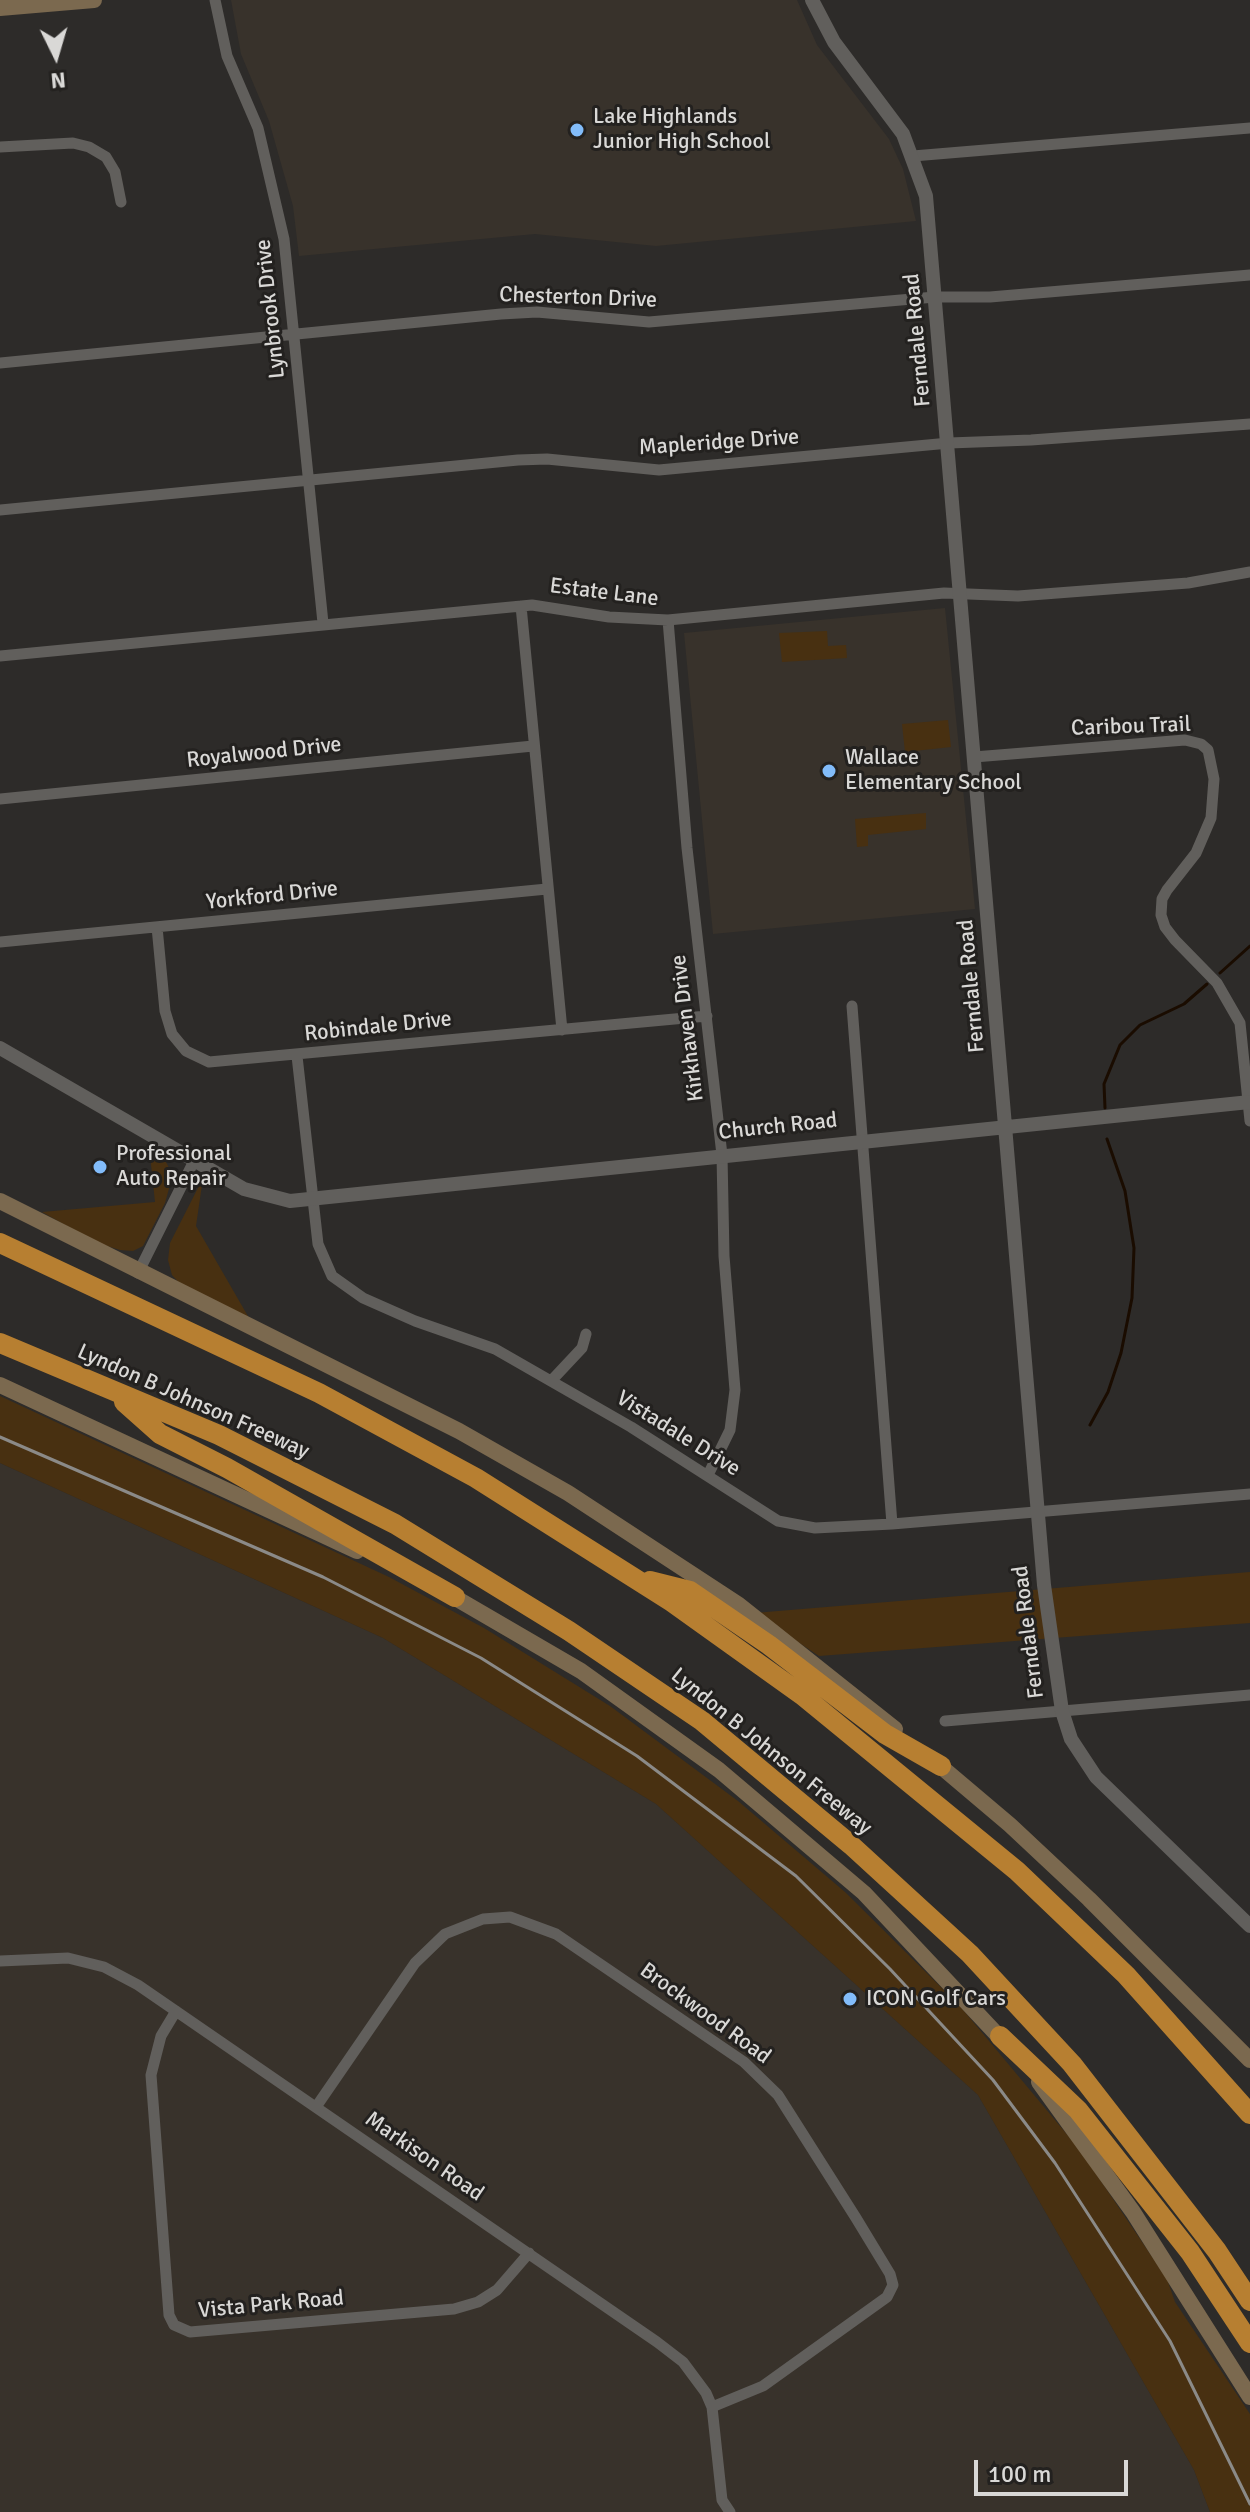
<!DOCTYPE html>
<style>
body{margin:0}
#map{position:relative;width:1250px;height:2512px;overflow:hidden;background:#2d2b29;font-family:Signika,sans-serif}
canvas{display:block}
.north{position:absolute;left:16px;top:16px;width:80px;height:80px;-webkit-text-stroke:6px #23211f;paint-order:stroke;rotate:175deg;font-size:22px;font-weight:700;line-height:32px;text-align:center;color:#d9d8d6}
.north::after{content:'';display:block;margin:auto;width:28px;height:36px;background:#d9d8d6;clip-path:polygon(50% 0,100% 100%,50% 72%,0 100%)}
.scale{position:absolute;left:974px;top:2460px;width:154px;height:36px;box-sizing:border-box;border:4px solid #d9d8d6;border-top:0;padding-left:10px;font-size:24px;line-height:28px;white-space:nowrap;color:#d9d8d6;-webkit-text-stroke:6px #23211f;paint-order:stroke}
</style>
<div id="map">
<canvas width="1250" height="2512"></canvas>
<div class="north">N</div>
<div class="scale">100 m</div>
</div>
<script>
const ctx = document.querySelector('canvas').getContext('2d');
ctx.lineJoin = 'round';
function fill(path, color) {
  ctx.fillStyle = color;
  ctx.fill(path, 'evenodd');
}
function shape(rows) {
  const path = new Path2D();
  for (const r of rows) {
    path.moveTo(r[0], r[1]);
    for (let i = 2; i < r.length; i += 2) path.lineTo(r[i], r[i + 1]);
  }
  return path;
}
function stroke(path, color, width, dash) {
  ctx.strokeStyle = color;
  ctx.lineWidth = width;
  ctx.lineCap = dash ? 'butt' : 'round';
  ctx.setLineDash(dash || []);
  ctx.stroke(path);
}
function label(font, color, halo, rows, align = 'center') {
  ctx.font = font + ' Signika,sans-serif';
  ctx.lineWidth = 6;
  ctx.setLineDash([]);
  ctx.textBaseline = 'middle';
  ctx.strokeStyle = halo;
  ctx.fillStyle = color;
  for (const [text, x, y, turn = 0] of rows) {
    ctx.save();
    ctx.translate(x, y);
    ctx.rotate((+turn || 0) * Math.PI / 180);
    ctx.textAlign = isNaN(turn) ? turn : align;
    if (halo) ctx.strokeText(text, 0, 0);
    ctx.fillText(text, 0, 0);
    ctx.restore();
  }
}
const built = shape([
 [231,0,797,0,817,45,889,139,903,169,916,221,656,246,535,234,299,256,293,206,269,121,241,54],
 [945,608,975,909,713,934,684,633],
 [0,1463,383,1638,656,1804,978,2095,1194,2470,1210,2512,0,2512]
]);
const green = shape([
 [827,631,828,646,846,645,847,658,782,662,779,633],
 [948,720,951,747,905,752,902,724],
 [926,813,926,829,868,835,868,846,857,847,855,819],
 [150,1155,166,1162,170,1170,170,1185,165,1203,143,1246,133,1251,120,1250,97,1243,42,1212,155,1202],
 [203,1178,196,1226,249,1318,181,1285,172,1275,168,1260,170,1243],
 [0,1396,389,1577,484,1628,610,1706,738,1801,845,1892,959,2005,1080,2150,1167,2279,1175,2302,1250,2414,1250,2512,1210,2512,1194,2470,978,2095,656,1804,383,1638,0,1463],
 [1250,1572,1250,1623,819,1656,754,1613]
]);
const stream = shape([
 [1220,973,1250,946],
 [1105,1108,1104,1084,1120,1045,1140,1025,1184,1004,1207,984],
 [1090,1425,1108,1392,1121,1353,1132,1298,1134,1248,1125,1191,1107,1139]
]);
const minor = shape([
 [215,0,227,56,258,128,284,239,323,623],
 [0,147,73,143,89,147,106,157,115,172,121,202],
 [913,156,1250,128],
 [0,363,501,314,537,312,649,322,935,297,990,297,1250,275],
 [0,510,518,460,547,459,659,470,949,443,1031,440,1250,424],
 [521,606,562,1030],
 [668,620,687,848,722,1155,724,1256,735,1390,730,1430,708,1475],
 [0,656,532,605,609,617,668,620,944,593,1018,596,1188,583,1250,572],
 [974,757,1185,740,1201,744,1208,750,1214,779,1211,818,1196,853,1167,890,1162,899,1161,915,1165,927,1175,940,1217,983,1240,1023,1250,1121],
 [0,799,533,746],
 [157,927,165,1011,172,1034,186,1051,209,1062,707,1016],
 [0,942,547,889],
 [852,1006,892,1524],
 [297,1056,318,1244,332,1276,363,1298,415,1321,495,1349,631,1427,778,1521,815,1528,892,1524,1250,1494],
 [138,1273,194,1161],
 [552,1380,582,1348,586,1334],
 [945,1721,1250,1695],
 [0,1961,68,1958,104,1967,138,1985,657,2342,683,2362,706,2393,712,2407,722,2500,730,2512],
 [176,2011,161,2036,151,2075,169,2315,174,2325,190,2332,454,2309,478,2302,497,2290,529,2253],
 [316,2107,415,1963,445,1934,483,1919,510,1917,556,1934,744,2062,778,2095,856,2218,890,2274,893,2285,887,2297,763,2386,712,2407]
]);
const tertiary = shape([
 [812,0,834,42,903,134,926,196,1044,1585,1062,1711,1071,1739,1096,1777,1250,1926],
 [0,1048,244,1189,290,1201,1250,1102]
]);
const secondary = shape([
 [0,8,94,0],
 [0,1201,459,1431,568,1493,739,1605,895,1729],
 [0,1385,357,1551],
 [447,1593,581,1671,719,1770,864,1893,1005,2043],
 [932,1759,1010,1825,1089,1899,1250,2060],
 [1039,2082,1133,2212,1250,2397]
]);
const motorway = shape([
 [0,1243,319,1393,476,1478,672,1602,802,1695,1017,1871,1126,1975,1250,2114],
 [0,1343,219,1435,395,1524,569,1631,702,1721,851,1845,970,1954,1072,2064,1217,2251,1250,2301],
 [124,1402,160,1434,227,1468,455,1597],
 [650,1581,690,1591,769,1645,885,1734,941,1766],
 [1000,2036,1078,2110,1190,2252,1250,2343]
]);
const rail = shape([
 [0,1437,323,1577,481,1658,637,1756,796,1876,890,1969,993,2080,1055,2163,1170,2341,1250,2504]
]);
const markers = [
 [577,130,8,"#82bcfa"],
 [829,771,8,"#82bcfa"],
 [100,1167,8,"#82bcfa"],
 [850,1999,8,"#82bcfa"]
];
const poiNames = [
 ["Lake Highlands",593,117],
 ["Junior High School",593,142],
 ["Wallace",845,758],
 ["Elementary School",845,783],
 ["Professional",116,1154],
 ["Auto Repair",116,1179],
 ["ICON Golf Cars",866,1999]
];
const streetNames = [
 ["Chesterton Drive",578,298,2],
 ["Lynbrook Drive",271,309,-96],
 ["Ferndale Road",918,340,-95],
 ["Mapleridge Drive",719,443,-4],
 ["Estate Lane",604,593,7],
 ["Caribou Trail",1131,727,-2],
 ["Royalwood Drive",264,753,-6],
 ["Yorkford Drive",272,896,-6],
 ["Ferndale Road",972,986,-95],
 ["Robindale Drive",378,1027,-6],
 ["Kirkhaven Drive",688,1028,-97],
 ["Church Road",778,1127,-6],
 ["Lyndon B Johnson Freeway",193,1402,24],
 ["Vistadale Drive",678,1434,32],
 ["Ferndale Road",1029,1632,-97],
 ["Lyndon B Johnson Freeway",771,1752,39],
 ["Brockwood Road",705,2014,36],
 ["Markison Road",424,2157,35],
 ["Vista Park Road",271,2305,-5]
];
fill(built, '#38322b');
fill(green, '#483011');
stroke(stream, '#1a0c00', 3);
stroke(minor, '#615f5c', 11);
stroke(tertiary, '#615f5c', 14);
stroke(secondary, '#7b694f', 16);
stroke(motorway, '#b77f31', 20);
stroke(rail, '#8b8a88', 3);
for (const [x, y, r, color] of markers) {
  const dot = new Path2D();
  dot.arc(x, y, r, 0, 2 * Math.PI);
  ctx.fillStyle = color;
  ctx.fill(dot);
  stroke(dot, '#23211f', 3);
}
label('22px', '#d9d8d6', '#23211f', poiNames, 'left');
label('22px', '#d9d8d6', '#23211f', streetNames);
</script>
